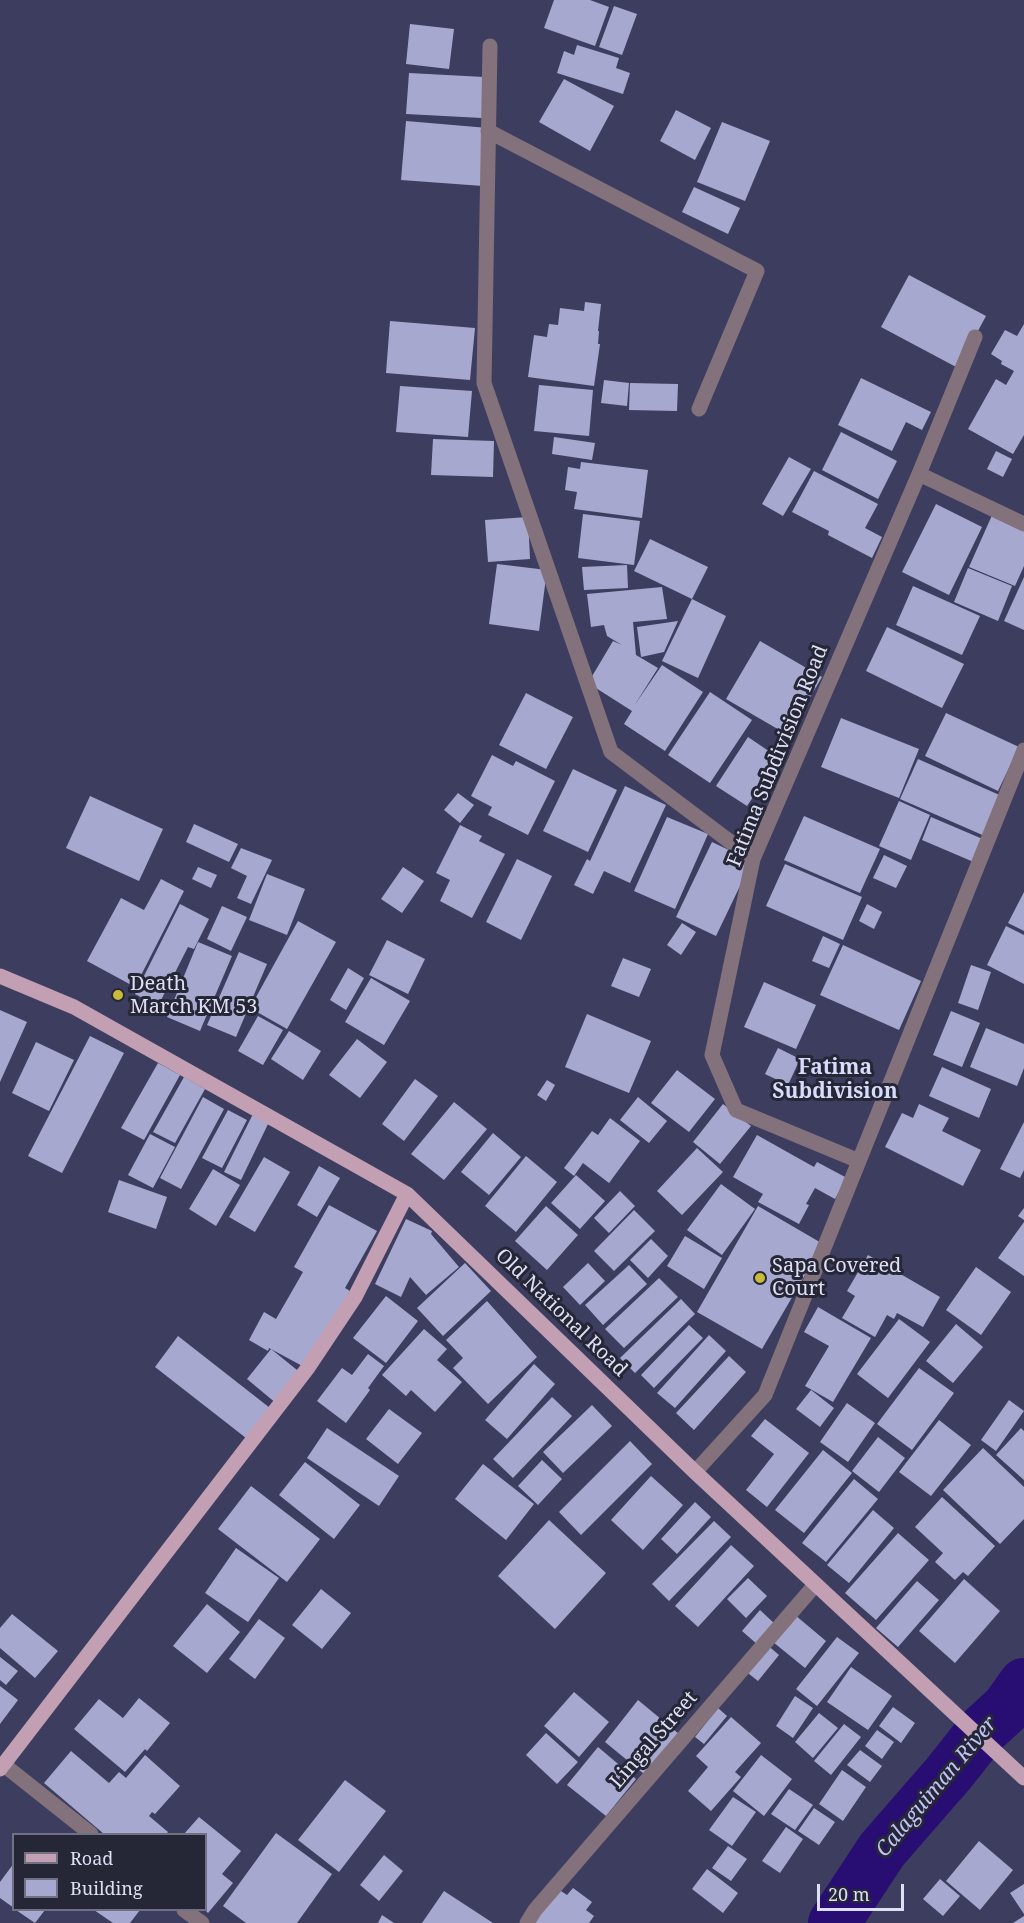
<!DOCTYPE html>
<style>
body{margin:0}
#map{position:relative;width:1024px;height:1923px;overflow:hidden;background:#3d3e5f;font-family:"Noto Serif",serif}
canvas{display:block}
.legend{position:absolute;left:12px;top:1833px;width:195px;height:78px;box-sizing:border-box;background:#262736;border:2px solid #707182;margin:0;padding:8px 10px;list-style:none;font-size:18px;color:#dedff4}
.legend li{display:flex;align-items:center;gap:12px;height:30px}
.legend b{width:30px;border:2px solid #707182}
.scale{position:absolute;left:817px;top:1884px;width:87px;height:27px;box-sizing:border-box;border:3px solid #dedff4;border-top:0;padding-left:8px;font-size:18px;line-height:21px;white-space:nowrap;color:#dedff4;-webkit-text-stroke:4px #262736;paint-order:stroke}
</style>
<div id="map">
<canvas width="1024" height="1923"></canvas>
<ul class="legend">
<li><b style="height:8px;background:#c29fb3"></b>Road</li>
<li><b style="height:16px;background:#a6a8cf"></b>Building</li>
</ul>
<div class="scale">20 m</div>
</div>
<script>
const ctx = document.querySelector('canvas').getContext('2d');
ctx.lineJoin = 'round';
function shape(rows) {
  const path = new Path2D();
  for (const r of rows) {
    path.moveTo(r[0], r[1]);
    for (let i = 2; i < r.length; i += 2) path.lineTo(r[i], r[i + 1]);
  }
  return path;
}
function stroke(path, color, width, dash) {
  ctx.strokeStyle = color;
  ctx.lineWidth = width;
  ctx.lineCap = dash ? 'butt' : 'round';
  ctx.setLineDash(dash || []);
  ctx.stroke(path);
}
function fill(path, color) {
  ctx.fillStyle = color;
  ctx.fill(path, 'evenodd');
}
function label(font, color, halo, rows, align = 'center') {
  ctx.font = font + ' "Noto Serif",serif';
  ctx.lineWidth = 6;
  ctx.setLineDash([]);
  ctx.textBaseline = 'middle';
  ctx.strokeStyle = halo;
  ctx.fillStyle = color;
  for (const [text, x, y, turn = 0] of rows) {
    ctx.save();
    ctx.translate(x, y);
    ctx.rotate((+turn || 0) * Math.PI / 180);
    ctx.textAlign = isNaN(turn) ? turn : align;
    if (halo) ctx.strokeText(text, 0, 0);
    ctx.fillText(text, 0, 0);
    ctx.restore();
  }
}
const river = shape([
 [834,1923,882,1850,949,1773,983,1730,1007,1708,1024,1684]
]);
const building = shape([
 [554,0,590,0,609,7,595,46,544,28],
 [614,6,637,14,622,55,599,47],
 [410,24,454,29,449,69,406,64],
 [577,45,619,58,616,68,630,73,623,94,557,73,564,51,574,55],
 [409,73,484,77,482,118,406,114],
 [564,79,614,106,590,151,539,122],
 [676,110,711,128,695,160,660,141],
 [406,121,488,128,483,186,401,180],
 [722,122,770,141,745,201,697,182],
 [694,187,740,208,728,234,682,212],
 [909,275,986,316,958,368,881,327],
 [585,302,601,304,598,331,599,331,598,344,600,344,594,386,528,377,534,335,547,337,549,324,558,325,560,308,584,311],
 [390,321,475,328,470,380,386,373],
 [1024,324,1024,435,1013,454,968,429,996,379,1006,385,1014,371,1001,364,1002,361,991,354,1005,330,1017,336],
 [861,378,931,412,922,430,906,422,892,451,838,425],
 [604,380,629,383,627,406,601,403],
 [630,383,678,384,677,411,629,410],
 [539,385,593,390,589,436,534,431],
 [400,386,472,391,468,437,396,432],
 [841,432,897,461,878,499,822,470],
 [554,437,595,443,592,460,552,454],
 [433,439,494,441,493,477,431,475],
 [996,451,1012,459,1003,477,987,469],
 [789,457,811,469,783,516,762,504],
 [581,462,648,470,642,518,574,509,577,492,565,490,568,467,580,469],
 [814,471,878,504,865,528,882,537,872,558,828,535,829,531,792,512],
 [936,504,982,527,949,595,902,572],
 [993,513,1024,527,1024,566,1015,586,969,567],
 [583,514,640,521,634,565,578,558],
 [528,517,530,559,488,562,485,520],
 [650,539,708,567,692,599,726,616,698,678,662,661,692,599,634,571],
 [497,564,547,570,539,631,489,624],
 [627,565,628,588,584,590,582,567],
 [968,568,1012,586,998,621,954,602],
 [1024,577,1024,630,1004,621],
 [913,586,980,616,962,655,896,625],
 [662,587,667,619,633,622,636,655,658,668,634,706,662,665,703,692,665,751,624,724,632,711,588,683,613,641,622,645,607,636,604,625,591,627,587,594],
 [678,621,664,652,641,657,637,627],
 [887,627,964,664,942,708,866,671],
 [760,641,822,677,788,735,726,699],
 [710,692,752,720,710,783,668,755],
 [526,693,573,717,546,769,499,745],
 [946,713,1019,747,998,791,925,756],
 [841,718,919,749,899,798,821,767],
 [748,737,779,758,747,806,716,786],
 [492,755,513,766,516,761,555,781,528,835,488,815,492,807,471,796],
 [918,759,1004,797,987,837,900,799],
 [573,769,617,790,588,852,543,831],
 [625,786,666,805,630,883,604,871,593,894,574,885,587,859,590,861],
 [458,793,474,805,460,823,444,810],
 [90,796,163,829,139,881,66,848],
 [899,801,930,815,911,860,879,846],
 [804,816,880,849,860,893,784,860],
 [667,817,708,834,675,909,634,891],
 [931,817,985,840,976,863,922,840],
 [194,824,238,844,229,862,186,842],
 [460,825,482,836,479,841,505,854,472,918,440,901,450,880,436,873],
 [712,842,752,861,716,936,676,917],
 [241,848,272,860,251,904,237,898,247,876,231,868],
 [884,855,907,866,896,888,873,878],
 [517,859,552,876,521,940,486,922],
 [785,864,862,897,843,940,766,906],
 [198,867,217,875,211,888,192,879],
 [403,867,424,881,402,913,381,899],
 [267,874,305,889,287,935,249,920],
 [161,879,184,891,135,987,87,961,121,898,144,910],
 [1024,892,1024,931,1008,923],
 [180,904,209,919,194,949,188,947,158,1006,135,994],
 [867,904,882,912,874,929,859,921],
 [222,906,247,917,231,951,207,939],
 [298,921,336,942,287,1029,250,1008],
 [682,923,696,932,681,955,667,945],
 [1006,926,1024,935,1024,984,987,965],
 [823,936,840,944,829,968,812,961],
 [387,940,425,959,408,994,369,975],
 [198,942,232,956,200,1031,167,1017],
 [843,945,921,981,899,1030,820,995],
 [239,952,267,964,236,1037,207,1025],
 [623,958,651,969,639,997,611,986],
 [971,965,991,972,978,1010,958,1003],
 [348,968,364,978,346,1010,330,1000],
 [371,978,410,1001,384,1045,345,1022],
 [764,982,816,1005,796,1049,744,1027],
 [0,1010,27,1022,0,1082],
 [951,1011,980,1023,962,1067,933,1055],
 [587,1014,651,1041,629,1093,565,1067],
 [258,1016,283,1030,263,1065,238,1051],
 [986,1028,1024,1044,1024,1068,1017,1086,970,1067],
 [289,1031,321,1051,303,1080,271,1059],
 [90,1036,124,1053,62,1173,28,1156],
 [357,1039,387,1062,360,1098,329,1075],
 [36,1042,74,1060,49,1111,12,1093],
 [778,1048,800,1059,788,1085,765,1074],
 [158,1063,180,1075,144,1140,121,1128],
 [942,1067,991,1089,979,1118,929,1096],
 [677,1070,715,1099,689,1132,651,1103],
 [184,1077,205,1089,175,1143,153,1132],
 [415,1079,438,1096,404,1141,382,1124],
 [547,1080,555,1085,546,1101,537,1095],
 [203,1097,224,1109,181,1189,160,1178],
 [638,1097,667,1121,649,1143,620,1120],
 [454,1102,487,1129,444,1180,411,1154],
 [723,1104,751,1126,720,1164,693,1142],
 [919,1104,949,1118,942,1131,981,1150,963,1186,885,1147,902,1113,913,1118],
 [228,1110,247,1120,222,1168,202,1158],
 [253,1114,269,1122,241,1180,224,1172],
 [610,1118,640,1141,609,1183,583,1163,574,1176,564,1168,592,1131,598,1135],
 [1024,1122,1024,1170,1020,1178,1000,1169],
 [493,1133,521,1157,489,1195,461,1172],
 [150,1134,175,1147,153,1188,128,1175],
 [757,1135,814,1167,817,1162,847,1178,835,1199,815,1188,806,1204,809,1205,799,1224,758,1202,763,1194,733,1177],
 [697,1148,723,1172,682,1215,657,1191],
 [526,1156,557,1182,516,1232,485,1206],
 [264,1157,290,1172,255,1232,229,1217],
 [319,1166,340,1178,317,1217,297,1205],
 [213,1169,240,1185,216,1226,189,1209],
 [576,1175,605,1201,580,1229,551,1203],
 [119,1180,167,1197,156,1229,108,1212],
 [721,1184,755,1209,722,1255,687,1230],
 [620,1191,635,1206,609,1233,594,1218],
 [329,1205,377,1231,345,1288,350,1291,306,1368,269,1348,268,1351,249,1340,264,1312,276,1319,303,1272,294,1267],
 [546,1206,578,1235,547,1270,515,1241],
 [758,1206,823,1244,762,1349,697,1312],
 [1024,1208,1024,1220,1018,1216],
 [634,1210,655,1231,614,1271,594,1251],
 [406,1219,432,1231,431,1234,459,1267,426,1295,410,1277,401,1297,375,1284],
 [1024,1222,1024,1276,998,1258],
 [685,1236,722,1258,704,1289,667,1266],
 [651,1239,668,1256,648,1278,630,1260],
 [868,1255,940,1297,923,1327,897,1313,894,1319,887,1315,875,1337,842,1318,855,1296,847,1291],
 [465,1263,491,1291,443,1336,417,1308],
 [588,1263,605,1281,580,1305,563,1287],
 [629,1265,647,1284,603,1325,585,1305],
 [976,1267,1011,1292,981,1335,946,1310],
 [659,1278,678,1297,624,1348,605,1329],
 [386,1296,418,1321,386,1363,353,1338],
 [681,1299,695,1314,635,1373,620,1358],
 [487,1301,537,1357,488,1404,453,1368,463,1358,446,1340],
 [818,1307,871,1338,833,1402,805,1386,829,1346,804,1332],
 [899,1319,930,1342,888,1398,857,1374],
 [956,1324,983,1347,953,1383,926,1361],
 [689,1325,703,1338,654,1388,641,1375],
 [424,1329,447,1349,437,1360,462,1382,435,1412,411,1390,406,1396,382,1375],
 [709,1335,726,1351,675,1408,657,1393],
 [178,1336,270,1408,246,1438,155,1367],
 [271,1349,302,1374,277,1404,247,1379],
 [368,1354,384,1366,368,1388,370,1390,346,1423,317,1401,342,1368,352,1375],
 [729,1356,746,1372,694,1430,676,1413],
 [534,1364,555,1384,507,1439,485,1420],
 [919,1368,954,1393,912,1450,877,1424],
 [811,1390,834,1408,820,1427,796,1409],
 [552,1397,572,1416,513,1478,493,1459],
 [1009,1400,1024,1411,996,1451,981,1440],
 [847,1403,875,1423,848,1462,820,1442],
 [592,1405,612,1426,563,1473,543,1452],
 [389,1409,422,1433,398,1464,366,1439],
 [765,1419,809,1453,767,1507,746,1490,774,1454,751,1436],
 [939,1420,971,1445,931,1496,899,1472],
 [327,1428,399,1476,379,1506,307,1458],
 [1021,1428,1024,1431,1024,1480,996,1455],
 [878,1437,905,1458,879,1492,852,1471],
 [630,1441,652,1464,581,1535,559,1512],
 [983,1448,1024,1487,1024,1519,1000,1544,943,1490],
 [823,1450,852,1473,804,1533,775,1510],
 [542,1460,562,1479,538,1505,518,1486],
 [305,1462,360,1505,334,1539,279,1495],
 [483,1464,534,1504,506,1540,455,1499],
 [651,1476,683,1505,643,1550,611,1520],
 [854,1479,878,1499,826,1562,802,1543],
 [251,1486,320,1539,287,1582,218,1529],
 [942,1497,995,1546,968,1576,963,1572,955,1580,935,1562,943,1553,915,1527],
 [695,1502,711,1517,677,1554,661,1539],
 [873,1510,894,1528,849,1583,827,1565],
 [549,1520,606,1573,555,1629,498,1576],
 [714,1521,731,1537,669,1601,652,1584],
 [898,1533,929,1560,876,1620,845,1593],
 [731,1545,754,1566,698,1627,675,1606],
 [236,1548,279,1578,248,1622,205,1593],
 [748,1578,767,1596,746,1618,727,1599],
 [964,1579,1000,1611,955,1663,919,1631],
 [917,1581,939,1600,898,1647,876,1628],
 [321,1589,351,1613,322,1649,292,1625],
 [207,1604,240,1632,207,1673,173,1646],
 [760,1610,776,1625,758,1645,742,1631],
 [12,1614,58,1651,35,1678,0,1648,0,1628],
 [795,1615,826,1641,805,1668,773,1642],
 [259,1619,285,1638,255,1679,229,1659],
 [837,1637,859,1653,817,1706,796,1689],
 [765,1643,779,1655,758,1681,744,1670],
 [0,1657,18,1671,6,1685,0,1680],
 [851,1667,892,1696,868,1730,827,1702],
 [0,1686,18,1700,0,1724],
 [574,1692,609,1722,579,1757,544,1726],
 [795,1696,813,1708,793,1738,776,1726],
 [139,1698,170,1723,147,1751,145,1749,125,1772,74,1729,99,1699,123,1718],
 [638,1700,679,1734,644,1774,605,1742],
 [893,1707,915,1723,901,1743,879,1726],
 [718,1708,727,1716,704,1744,695,1737],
 [819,1713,838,1728,813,1758,795,1742],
 [731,1717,761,1743,735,1772,741,1777,711,1811,688,1791,708,1767,696,1756],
 [844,1724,861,1737,831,1775,814,1761],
 [877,1730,894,1742,882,1759,865,1746],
 [546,1733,578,1762,557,1784,526,1755],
 [598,1747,636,1779,606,1816,567,1785],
 [860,1750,882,1766,870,1782,847,1765],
 [71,1751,109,1783,119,1772,126,1778,145,1755,180,1786,155,1814,152,1812,149,1816,168,1832,166,1834,104,1834,44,1783],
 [761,1755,792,1779,764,1816,733,1791],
 [842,1770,866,1787,843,1821,819,1804],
 [345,1780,386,1811,339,1872,298,1840],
 [789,1789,813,1805,795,1830,771,1814],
 [733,1797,756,1812,732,1846,709,1830],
 [814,1808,835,1822,819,1845,798,1831],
 [199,1817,241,1851,222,1874,233,1883,208,1913,206,1911,206,1834,184,1834],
 [786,1827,803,1839,780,1873,762,1861],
 [276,1833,332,1874,297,1923,246,1923,223,1906],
 [979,1841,1013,1870,980,1910,946,1881],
 [728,1846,747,1859,731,1881,712,1868],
 [384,1855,403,1871,379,1901,360,1885],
 [14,1863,14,1908,0,1898,0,1882],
 [707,1869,738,1893,723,1913,692,1889],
 [940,1879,960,1896,943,1916,923,1899],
 [1024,1884,1024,1914,1010,1893],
 [573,1888,592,1902,586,1910,594,1916,589,1923,532,1923,558,1889,567,1895],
 [444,1891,493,1923,422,1923],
 [16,1910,45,1910,35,1923],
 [94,1910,140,1910,130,1923,113,1923],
 [382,1915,394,1923,378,1923],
 [1024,1916,1024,1923,1013,1923]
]);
const minor = shape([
 [490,46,484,383,611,752,753,859],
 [488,131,757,271,699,409],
 [919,474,1024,524],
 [859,1161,736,1110,712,1055,753,859,919,474,975,337],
 [695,1472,765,1395,1024,750],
 [4,1765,91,1834],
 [184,1910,202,1923],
 [527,1923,535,1910,815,1585]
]);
const major = shape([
 [0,976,74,1007,407,1194,695,1472,1024,1778],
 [0,1769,307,1369,355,1297,407,1194]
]);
const markers = [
 [118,995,6,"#c9bb3a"],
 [760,1278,6,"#c9bb3a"]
];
const streetNames = [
 ["Fatima Subdivision Road",778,756,-68],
 ["Old National Road",561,1313,44],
 ["Lingal Street",654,1740,-49]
];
const poiNames = [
 ["Death",130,984],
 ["March KM 53",130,1007],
 ["Sapa Covered",772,1266],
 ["Court",772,1289]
];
const neighbourhoodNames = [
 ["Fatima",835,1068],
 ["Subdivision",835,1092]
];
const waterNames = [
 ["Calaguiman River",937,1787,-50]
];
stroke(river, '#280e73', 52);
fill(building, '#a6a8cf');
stroke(minor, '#83727b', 15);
stroke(major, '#c29fb3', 15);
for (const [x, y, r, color] of markers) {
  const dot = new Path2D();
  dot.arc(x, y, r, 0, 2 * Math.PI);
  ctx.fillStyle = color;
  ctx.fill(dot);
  stroke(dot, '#262736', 2);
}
label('20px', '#dedff4', '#262736', streetNames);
label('20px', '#dedff4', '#262736', poiNames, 'left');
label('bold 21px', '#d9dbfc', '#262736', neighbourhoodNames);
label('italic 21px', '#c0c2f6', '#262736', waterNames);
</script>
